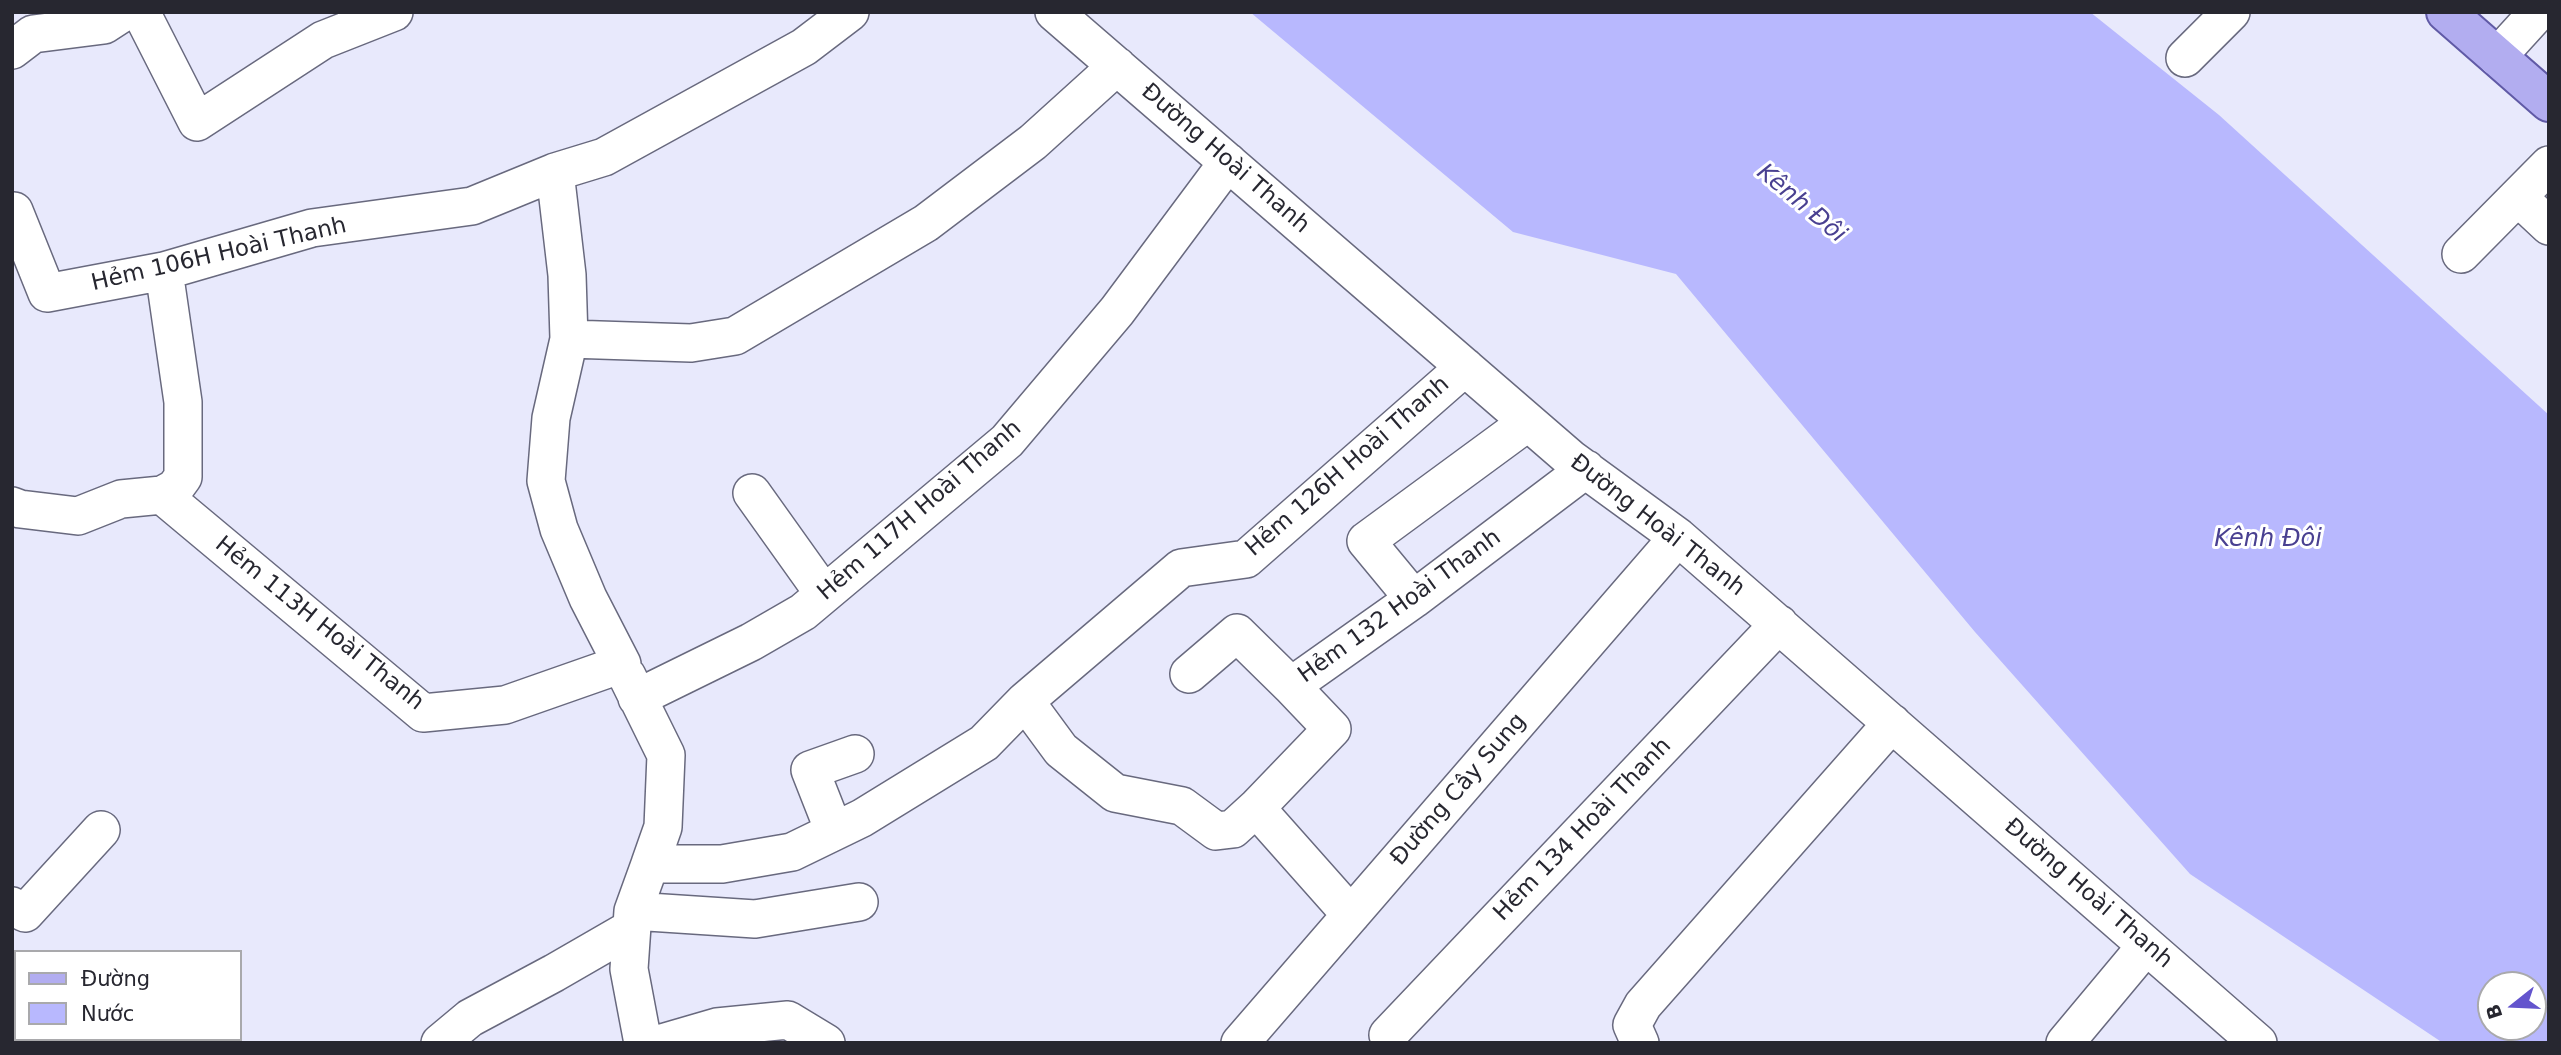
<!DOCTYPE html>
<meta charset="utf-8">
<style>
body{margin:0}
#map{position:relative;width:2561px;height:1055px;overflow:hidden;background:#e8e9fc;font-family:"DejaVu Sans",sans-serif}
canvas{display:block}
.frame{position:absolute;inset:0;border:14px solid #272730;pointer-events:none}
.legend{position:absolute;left:14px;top:950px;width:228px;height:91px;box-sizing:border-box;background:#fff;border:2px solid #a9a9ac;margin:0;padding:9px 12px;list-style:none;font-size:21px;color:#272730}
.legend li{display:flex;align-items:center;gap:14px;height:35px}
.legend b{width:35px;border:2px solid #a9a9ac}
.north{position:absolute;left:2477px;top:971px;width:70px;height:70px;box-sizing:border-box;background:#fff;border:2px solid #a9a9ac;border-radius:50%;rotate:252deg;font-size:19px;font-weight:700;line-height:28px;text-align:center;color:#272730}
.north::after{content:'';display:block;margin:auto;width:24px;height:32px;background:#6354cd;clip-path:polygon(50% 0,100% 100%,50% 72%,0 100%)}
</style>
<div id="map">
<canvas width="2561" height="1055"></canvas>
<div class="frame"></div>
<ul class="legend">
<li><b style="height:9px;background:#b2adf0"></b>Đường</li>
<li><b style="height:19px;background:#b8b8fe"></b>Nước</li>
</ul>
<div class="north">B</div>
</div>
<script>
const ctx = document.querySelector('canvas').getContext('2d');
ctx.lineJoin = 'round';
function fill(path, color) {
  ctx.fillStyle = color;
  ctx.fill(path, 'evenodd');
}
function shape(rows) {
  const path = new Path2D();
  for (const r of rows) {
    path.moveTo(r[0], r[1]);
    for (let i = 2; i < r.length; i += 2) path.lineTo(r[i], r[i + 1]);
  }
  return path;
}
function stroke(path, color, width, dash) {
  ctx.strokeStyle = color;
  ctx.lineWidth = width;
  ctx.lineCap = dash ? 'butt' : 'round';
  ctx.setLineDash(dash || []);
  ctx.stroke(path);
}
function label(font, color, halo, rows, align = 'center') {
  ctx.font = font + ' "DejaVu Sans",sans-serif';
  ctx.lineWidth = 6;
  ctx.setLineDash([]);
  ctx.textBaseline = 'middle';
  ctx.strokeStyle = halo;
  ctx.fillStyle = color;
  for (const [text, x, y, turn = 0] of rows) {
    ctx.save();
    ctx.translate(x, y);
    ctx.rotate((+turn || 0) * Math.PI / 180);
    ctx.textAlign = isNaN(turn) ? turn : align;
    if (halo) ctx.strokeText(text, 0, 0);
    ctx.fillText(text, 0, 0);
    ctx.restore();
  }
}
const water = shape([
 [1250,12,2090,12,2219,115,2549,415,2549,1043,2443,1043,2190,874,1975,632,1676,274,1513,232],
 [2491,985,2533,985,2533,1027,2491,1027]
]);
const minor = shape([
 [141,12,197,122,323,40,394,12],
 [1054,12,1571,459,1678,537,2258,1043],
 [12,50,33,34,104,25,124,12],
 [2497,57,2538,12],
 [2185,58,2231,12],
 [555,172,567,275,569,339],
 [2518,197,2549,226],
 [14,211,47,293,164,271,312,228,472,206,555,172,604,157,804,47,850,12],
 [2461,254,2549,165],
 [164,271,183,402,183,477,175,488,162,495,423,713,505,705,622,664,588,598,559,529,546,481,551,418,569,339,691,343,735,336,926,223,1033,142,1117,66],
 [752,493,824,594],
 [12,506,20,509,78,516,121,499,162,495],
 [1414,599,1366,541,1528,422],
 [1189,674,1237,633,1291,686],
 [627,676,666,755,663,827,650,864],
 [637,698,751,642,803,612,1007,441,1117,311,1228,162],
 [1025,701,1181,568,1246,559,1465,367],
 [1256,808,1351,915],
 [834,831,810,770,855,754],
 [12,906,25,913,101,830],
 [633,911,755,919,859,902],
 [12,1011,16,1013],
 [1388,1035,1779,624],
 [80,1039,91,1043],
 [440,1043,470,1018,554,973,632,928],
 [643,1043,629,969,633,911,650,864,722,864,792,852,862,818,984,743,1025,701,1061,750,1115,793,1182,806,1216,831,1233,829,1256,808,1332,729,1291,686,1414,599,1586,469],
 [662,1043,717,1027,788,1020,826,1043],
 [1240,1043,1678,537],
 [1640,1043,1632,1025,1643,1005,1892,723],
 [2065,1043,2146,946]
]);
const major = shape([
 [2446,12,2549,102]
]);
const streetNames = [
 ["Đường Hoài Thanh",1225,159,41],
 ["Hẻm 106H Hoài Thanh",219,255,-13],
 ["Hẻm 126H Hoài Thanh",1348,467,-41],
 ["Hẻm 117H Hoài Thanh",920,511,-41],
 ["Đường Hoài Thanh",1657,526,38],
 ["Hẻm 132 Hoài Thanh",1400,607,-36],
 ["Hẻm 113H Hoài Thanh",319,624,39],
 ["Đường Cây Sung",1459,790,-49],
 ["Hẻm 134 Hoài Thanh",1583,830,-46],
 ["Đường Hoài Thanh",2088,894,41]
];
const waterNames = [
 ["Kênh Đôi",1801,204,40],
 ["Kênh Đôi",2268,540]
];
fill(water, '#b8b8fe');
stroke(minor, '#68697e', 40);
stroke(major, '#605aa6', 42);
stroke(minor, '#fff', 37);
stroke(major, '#b2adf0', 38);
label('23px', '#272730', '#fff', streetNames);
label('italic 24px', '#494091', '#fff', waterNames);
</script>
